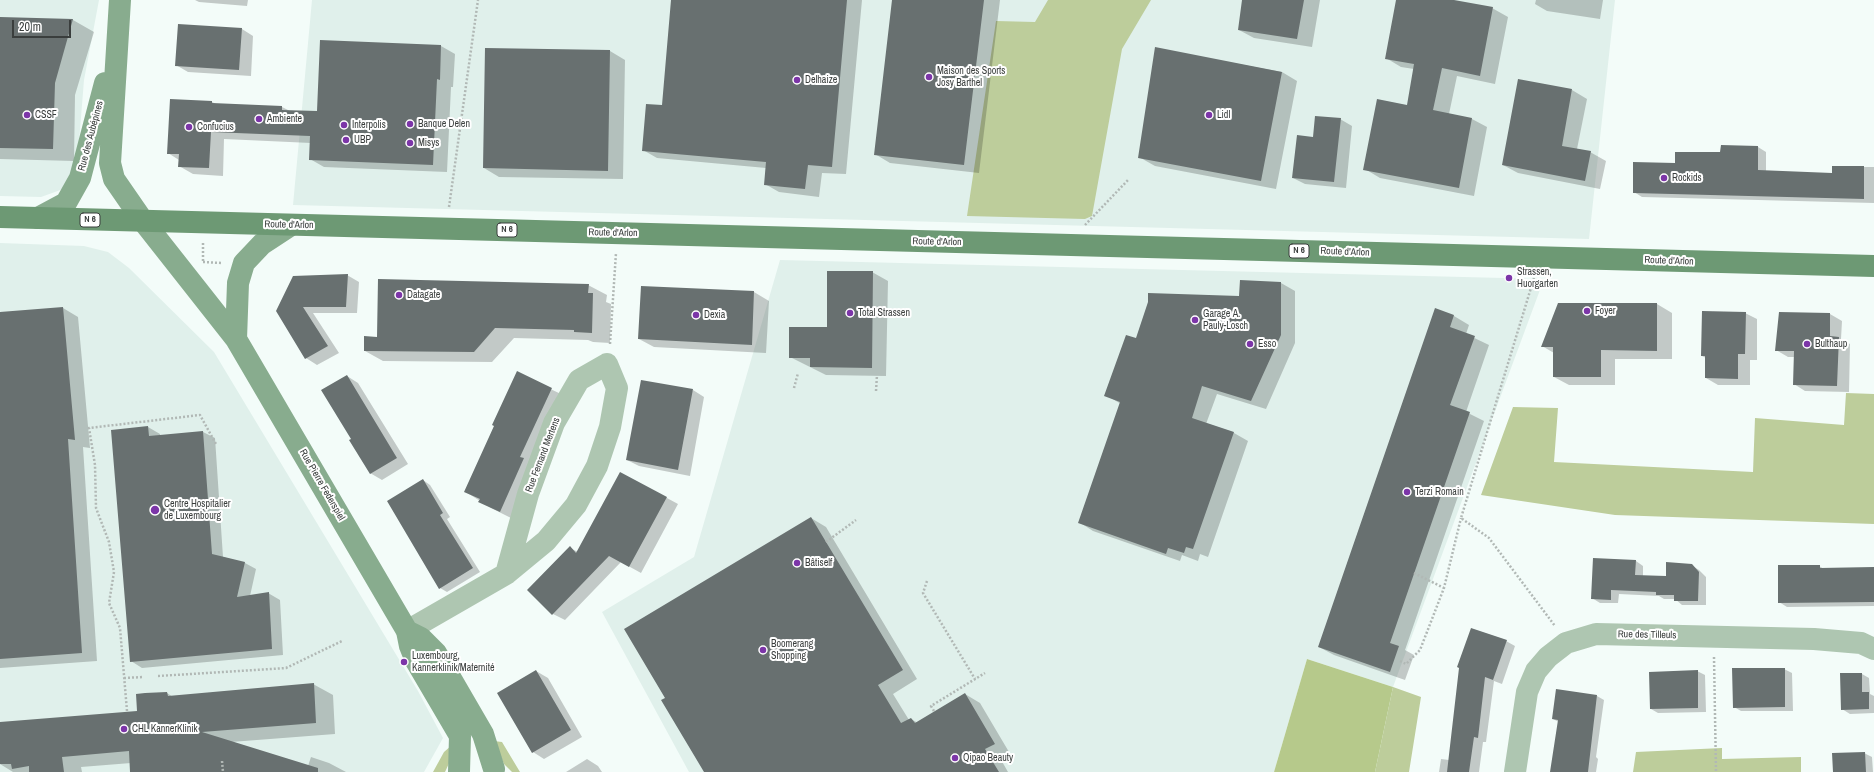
<!DOCTYPE html>
<meta charset="utf-8">
<style>
body{margin:0}
#map{position:relative;width:1874px;height:772px;overflow:hidden;background:#f3fcf9;font-family:"Archivo Narrow",sans-serif}
canvas{display:block}
.scale{position:absolute;left:12px;top:20px;width:59px;height:18px;box-sizing:border-box;border:2px solid #3a3e3d;border-top:0;padding-left:5px;font-size:12px;line-height:14px;white-space:nowrap;color:#3a3e3d;-webkit-text-stroke:3px #fff;paint-order:stroke}
</style>
<div id="map">
<canvas width="1874" height="772"></canvas>
<div class="scale">20 m</div>
</div>
<script>
const ctx = document.querySelector('canvas').getContext('2d');
ctx.lineJoin = 'round';
function fill(path, color) {
  ctx.fillStyle = color;
  ctx.fill(path, 'evenodd');
}
function shape(rows) {
  const path = new Path2D();
  for (const r of rows) {
    path.moveTo(r[0], r[1]);
    for (let i = 2; i < r.length; i += 2) path.lineTo(r[i], r[i + 1]);
  }
  return path;
}
function stroke(path, color, width, dash) {
  ctx.strokeStyle = color;
  ctx.lineWidth = width;
  ctx.lineCap = dash ? 'butt' : 'round';
  ctx.setLineDash(dash || []);
  ctx.stroke(path);
}
function label(font, color, halo, rows, align = 'center') {
  ctx.font = font + ' "Archivo Narrow",sans-serif';
  ctx.lineWidth = 4;
  ctx.setLineDash([]);
  ctx.textBaseline = 'middle';
  ctx.strokeStyle = halo;
  ctx.fillStyle = color;
  for (const [text, x, y, turn = 0] of rows) {
    ctx.save();
    ctx.translate(x, y);
    ctx.rotate((+turn || 0) * Math.PI / 180);
    ctx.textAlign = isNaN(turn) ? turn : align;
    if (halo) ctx.strokeText(text, 0, 0);
    ctx.fillText(text, 0, 0);
    ctx.restore();
  }
}
const built = shape([
 [0,0,99,0,84,80,77,167,66,188,41,197,0,196],
 [312,0,1615,0,1589,239,293,205],
 [0,243,84,246,108,252,129,268,214,352,418,691,443,738,424,772,0,772],
 [780,260,1544,279,1393,687,1307,659,1274,772,689,772,602,612,694,557]
]);
const green = shape([
 [1048,0,1151,0,1122,49,1092,216,1085,219,967,216,996,21,1035,22],
 [1846,393,1874,394,1874,524,1615,515,1481,495,1513,407,1558,408,1554,462,1753,472,1755,418,1844,425],
 [1393,687,1421,697,1409,772,1375,772],
 [494,741,502,742,520,772,512,772,504,764],
 [452,745,451,759,445,772,433,772,444,752],
 [1722,748,1722,759,1801,757,1801,772,1633,772,1636,752]
]);
const forest = shape([
 [1307,659,1393,687,1375,772,1274,772]
]);
const shadow = shape([
 [195,0,248,0,247,6,199,2],
 [672,0,862,0,846,174,822,173,819,197,779,192,765,184,766,168,657,158,643,150,663,106],
 [893,0,1000,0,979,173,890,163,875,154],
 [1243,0,1320,0,1312,47,1254,38,1239,30],
 [1397,0,1447,0,1492,8,1508,17,1495,84,1457,76,1449,114,1472,119,1487,127,1474,196,1380,178,1365,169,1408,106,1414,69,1401,67,1386,58],
 [1536,0,1603,0,1600,19,1547,11,1535,4],
 [0,18,73,20,94,32,75,95,74,161,0,159],
 [242,29,253,36,251,76,188,72,176,65],
 [441,46,455,54,453,87,451,87,447,172,324,167,310,159,311,143,224,139,223,176,193,174,179,166,179,160,168,153,212,102,216,104,282,107,290,111,318,113],
 [486,49,610,51,625,60,623,179,499,177,484,168],
 [1156,49,1282,72,1297,81,1276,189,1155,166,1139,157],
 [1572,90,1587,99,1577,149,1590,152,1606,161,1600,189,1518,173,1503,165],
 [1340,119,1352,126,1346,188,1305,184,1293,178,1314,138],
 [1758,147,1766,152,1766,171,1833,174,1833,167,1874,167,1874,203,1642,197,1634,192,1676,164],
 [872,272,888,281,886,376,826,375,790,357,828,328],
 [347,275,359,282,357,313,313,313,339,353,317,365,306,358,277,310],
 [1281,283,1295,291,1295,343,1266,409,1217,394,1206,424,1234,433,1248,441,1208,557,1200,554,1198,561,1182,555,1180,561,1093,531,1079,522,1121,404,1106,395,1136,339],
 [588,285,607,295,606,302,611,304,610,343,593,342,588,340,514,338,492,362,383,361,365,351,378,338],
 [642,287,754,292,769,301,766,353,654,347,639,339],
 [1559,304,1657,304,1672,313,1672,359,1615,359,1615,385,1569,385,1554,377,1554,353,1542,346],
 [63,308,78,317,90,448,83,447,97,661,0,668,0,313],
 [1436,310,1454,316,1469,325,1466,334,1489,345,1466,412,1484,421,1405,650,1414,655,1405,680,1334,655,1319,647],
 [1745,313,1757,319,1757,360,1750,360,1750,385,1718,385,1706,378,1706,358,1702,356],
 [1830,314,1842,321,1841,339,1850,344,1849,392,1805,391,1794,384,1794,357,1788,357,1776,350],
 [517,373,563,395,511,518,491,508,466,492],
 [347,376,358,383,408,464,382,480,370,473,353,439],
 [693,390,704,397,690,476,639,466,627,460],
 [148,427,160,434,160,436,203,432,215,438,223,557,245,563,256,569,250,596,268,593,280,600,283,655,142,668,131,661,112,431],
 [621,473,678,504,641,573,621,562,565,620,553,614,570,548,578,552],
 [423,480,430,485,450,517,447,519,480,572,447,592,440,588],
 [811,518,826,527,917,679,893,694,909,720,911,719,918,723,965,694,980,703,1009,752,1000,758,1008,772,705,772,666,698],
 [1636,561,1643,566,1643,576,1667,577,1691,565,1699,570,1706,577,1706,605,1682,605,1675,599,1664,599,1659,596,1619,594,1618,603,1600,603,1592,598],
 [1819,566,1824,569,1874,568,1874,606,1787,607,1779,602],
 [1506,641,1515,646,1502,684,1494,681,1486,742,1483,742,1479,772,1439,772,1441,759,1449,760,1460,668],
 [1784,669,1792,673,1793,711,1741,711,1734,707],
 [536,671,548,678,582,737,544,759,533,752],
 [1697,671,1705,675,1706,712,1658,713,1651,709],
 [1862,674,1869,678,1870,694,1874,696,1874,713,1850,714,1842,709],
 [313,684,333,695,335,734,231,742,308,766,311,757,329,763,346,772,131,772,131,763,81,767,82,772,13,772,0,764,0,723,138,712,167,693,173,697],
 [1597,696,1604,700,1596,757,1598,759,1596,772,1551,772,1559,722,1553,719],
 [1864,753,1872,757,1873,772,1834,772],
 [587,759,598,766,602,772,566,772]
]);
const building = shape([
 [671,0,847,0,832,167,808,165,805,189,764,185,766,162,642,151,646,104,662,105],
 [892,0,984,0,964,165,874,155],
 [1242,0,1304,0,1297,39,1238,30],
 [1396,0,1454,0,1493,7,1480,76,1442,68,1433,110,1472,118,1459,188,1363,170,1377,99,1407,105,1414,64,1385,59],
 [0,17,73,19,55,83,53,149,0,148],
 [178,24,242,28,239,70,175,66],
 [320,40,441,45,440,80,437,79,433,165,309,160,310,136,211,132,209,168,178,167,179,154,167,154,170,99,212,101,212,103,282,106,282,110,317,111],
 [1155,47,1282,72,1261,181,1138,158],
 [485,48,610,50,608,171,483,168],
 [1518,79,1572,89,1562,146,1591,151,1585,181,1502,165],
 [1315,116,1341,118,1334,182,1292,178,1297,135,1313,137],
 [1721,145,1758,146,1758,170,1832,173,1832,166,1864,166,1864,199,1633,193,1633,162,1675,163,1675,152,1720,152],
 [827,271,873,271,872,368,810,367,810,358,789,358,789,327,827,327],
 [348,274,346,307,303,307,328,346,305,359,276,311,293,276],
 [378,279,589,284,588,293,593,293,592,333,574,332,574,330,495,328,474,352,364,351,364,336,377,337],
 [1240,280,1281,282,1281,335,1251,401,1202,386,1192,418,1234,432,1193,549,1186,547,1184,553,1168,548,1166,554,1078,523,1120,402,1104,396,1126,335,1136,338,1148,302,1148,293,1239,296],
 [641,286,754,291,752,345,638,339],
 [1558,303,1657,303,1657,351,1601,350,1601,377,1553,377,1553,347,1541,347],
 [63,307,75,440,68,439,82,653,0,659,0,312],
 [1435,308,1454,315,1450,327,1475,336,1450,405,1470,412,1390,643,1399,646,1390,672,1318,647],
 [1702,311,1746,312,1745,354,1738,354,1738,379,1705,378,1705,356,1701,356],
 [1779,312,1830,313,1830,336,1839,337,1837,386,1793,385,1794,351,1775,351],
 [517,371,552,388,520,457,524,458,500,512,478,502,480,499,464,492,494,426,492,425],
 [347,375,397,458,370,474,349,440,351,439,321,390],
 [641,380,693,389,678,470,626,460],
 [148,426,149,436,203,431,212,554,245,562,237,597,269,592,272,649,130,662,111,430],
 [620,472,667,497,629,567,609,556,552,615,527,590,570,546,576,553],
 [423,479,443,513,440,515,473,568,439,589,387,501],
 [811,517,903,670,878,685,901,723,911,718,915,723,965,693,995,744,985,749,999,772,704,772,661,700,665,698,624,629],
 [1593,558,1636,560,1635,575,1666,576,1666,562,1692,564,1699,572,1698,601,1674,601,1674,595,1656,595,1656,592,1611,590,1611,600,1591,599],
 [1778,565,1820,565,1820,568,1874,567,1874,602,1778,603],
 [1471,628,1507,640,1493,680,1485,677,1478,738,1474,737,1469,772,1447,772,1459,668,1457,667],
 [1732,668,1785,668,1785,707,1733,708],
 [536,670,571,730,532,753,497,693],
 [1698,670,1698,708,1650,709,1649,672],
 [1840,673,1862,673,1862,692,1869,692,1869,709,1841,710],
 [314,683,316,723,202,732,318,768,318,772,130,772,129,751,62,757,64,772,29,772,29,766,12,769,11,764,0,764,0,722,137,711,136,694,145,693,167,692,168,696],
 [1556,689,1597,695,1588,772,1550,772,1558,720,1552,719],
 [1865,752,1866,772,1833,772,1832,753]
]);
const path = shape([
 [449,207,478,0],
 [1085,225,1129,179],
 [203,243,203,262],
 [203,262,222,263],
 [1534,278,1461,518,1489,538,1555,626],
 [610,344,616,253],
 [794,388,798,373],
 [876,391,877,375],
 [826,542,856,520],
 [1414,573,1444,588],
 [927,581,923,593,975,679],
 [1714,657,1716,772],
 [1400,661,1406,664,1420,650,1444,588,1461,518],
 [158,676,286,668,342,641],
 [124,678,144,677],
 [127,711,120,628,109,603,114,572,109,542,96,508,95,465,89,428,200,415,216,444],
 [934,711,931,706,985,673],
 [222,761,223,772]
]);
const street = shape([
 [407,631,506,574,546,541,576,505,597,466,610,427,617,388,607,364,579,380,554,423,528,494,506,574],
 [1515,772,1527,692,1536,671,1548,657,1566,643,1596,634,1814,639,1861,643,1874,649]
]);
const secondary = shape([
 [120,0,110,163,114,179,143,221,236,339,407,631,410,646,416,661,460,736,459,772],
 [38,218,66,203,80,178,105,83],
 [236,339,238,283,244,263,262,244,291,225],
 [407,631,421,638,436,653,483,734,494,769]
]);
const primary = shape([
 [0,217,1874,266]
]);
const markers = [
 [929,77,4,"#7c35a8"],
 [797,80,4,"#7c35a8"],
 [27,115,4,"#7c35a8"],
 [1209,115,4,"#7c35a8"],
 [259,119,4,"#7c35a8"],
 [410,124,4,"#7c35a8"],
 [344,125,4,"#7c35a8"],
 [189,127,4,"#7c35a8"],
 [346,140,4,"#7c35a8"],
 [410,143,4,"#7c35a8"],
 [1664,178,4,"#7c35a8"],
 [1509,278,4,"#7c35a8"],
 [399,295,4,"#7c35a8"],
 [1587,311,4,"#7c35a8"],
 [850,313,4,"#7c35a8"],
 [696,315,4,"#7c35a8"],
 [1195,320,4,"#7c35a8"],
 [1250,344,4,"#7c35a8"],
 [1807,344,4,"#7c35a8"],
 [1407,492,4,"#7c35a8"],
 [155,510,5,"#7c35a8"],
 [797,563,4,"#7c35a8"],
 [763,650,4,"#7c35a8"],
 [404,662,4,"#7c35a8"],
 [124,729,4,"#7c35a8"],
 [955,758,4,"#7c35a8"]
];
const shields = [
 [90,220,20],
 [507,230,20],
 [1299,251,20]
];
const shieldNames = [
 ["N 6",90,220],
 ["N 6",507,230],
 ["N 6",1299,251]
];
const poiNames = [
 ["Maison des Sports",937,71],
 ["Josy Barthel",937,83],
 ["Delhaize",805,80],
 ["CSSF",35,115],
 ["Lidl",1217,115],
 ["Ambiente",267,119],
 ["Banque Delen",418,124],
 ["Interpolis",352,125],
 ["Confucius",197,127],
 ["UBP",354,140],
 ["Misys",418,143],
 ["Rockids",1672,178],
 ["Strassen,",1517,272],
 ["Huorgarten",1517,284],
 ["Datagate",407,295],
 ["Foyer",1595,311],
 ["Total Strassen",858,313],
 ["Garage A.",1203,314],
 ["Pauly-Losch",1203,326],
 ["Dexia",704,315],
 ["Esso",1258,344],
 ["Bulthaup",1815,344],
 ["Terzi Romain",1415,492],
 ["Centre Hospitalier",164,504],
 ["de Luxembourg",164,516],
 ["Bâtiself",805,563],
 ["Boomerang",771,644],
 ["Shopping",771,656],
 ["Luxembourg,",412,656],
 ["Kannerklinik/Maternité",412,668],
 ["CHL KannerKlinik",132,729],
 ["Qipao Beauty",963,758]
];
const streetNames = [
 ["Rue des Aubépines",91,136,-75],
 ["Route d'Arlon",289,225,1],
 ["Route d'Arlon",613,233,1],
 ["Route d'Arlon",937,242,1],
 ["Route d'Arlon",1345,252,2],
 ["Route d'Arlon",1669,261,2],
 ["Rue Fernand Mertens",543,455,-69],
 ["Rue Pierre Federspiel",322,485,60],
 ["Rue des Tilleuls",1647,635,1]
];
fill(built, '#e0f0eb');
fill(green, '#bdcd9b');
fill(forest, '#b6c98b');
fill(shadow, '#0003');
fill(building, '#687070');
stroke(path, '#b1b8b5', 2.5, [2, 2]);
stroke(street, '#aec6b1', 22);
stroke(secondary, '#88ac8e', 22);
stroke(primary, '#6d9974', 22);
for (const [x, y, r, color] of markers) {
  const dot = new Path2D();
  dot.arc(x, y, r, 0, 2 * Math.PI);
  ctx.fillStyle = color;
  ctx.fill(dot);
  stroke(dot, '#fff', 1.5);
}
for (const [x, y, w] of shields) {
  const box = new Path2D();
  box.roundRect(x - w / 2, y - 7, w, 14, 3);
  ctx.fillStyle = '#fff';
  ctx.fill(box);
  stroke(box, '#3a3e3d', 1);
}
label('bold 9px', '#3a3e3d', null, shieldNames);
label('10px', '#3a3e3d', '#fff', poiNames, 'left');
label('10px', '#3a3e3d', '#fff', streetNames);
</script>
